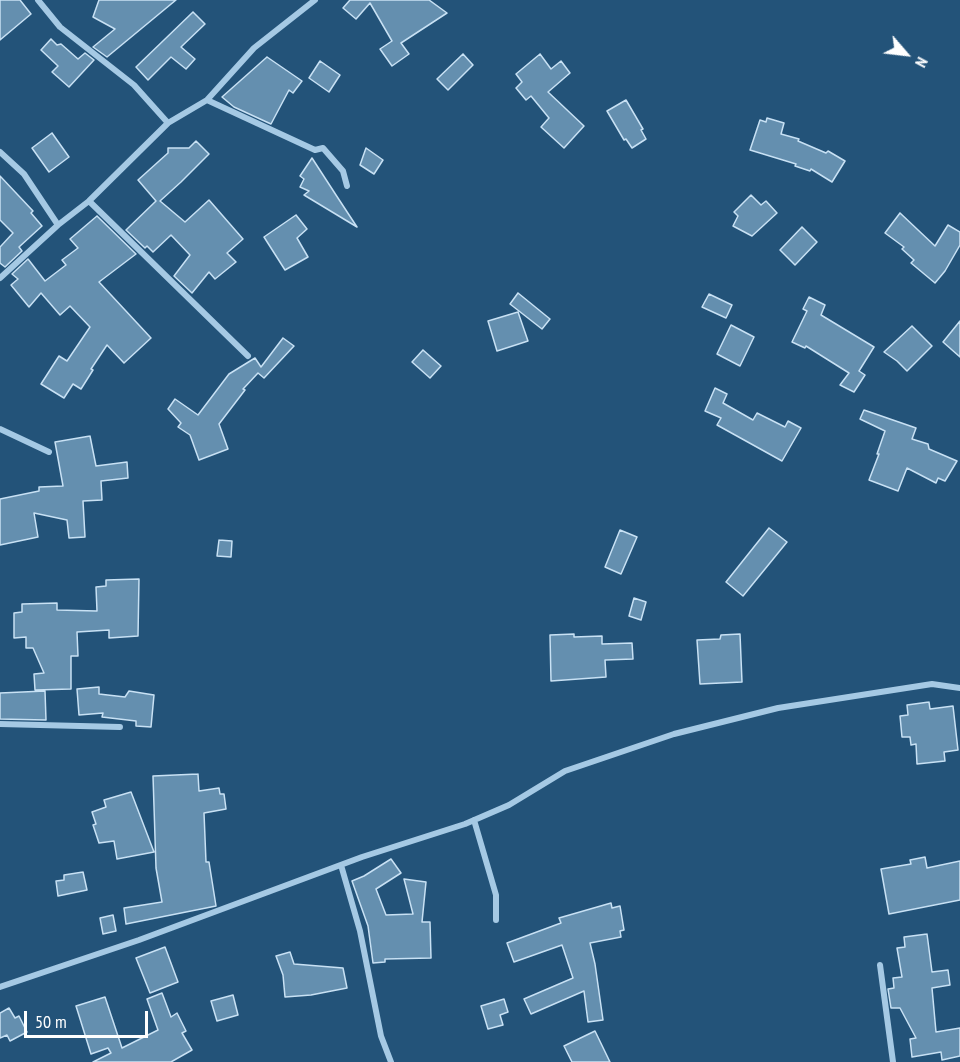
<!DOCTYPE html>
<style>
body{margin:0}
#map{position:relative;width:960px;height:1062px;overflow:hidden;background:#235379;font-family:"PT Sans Narrow",sans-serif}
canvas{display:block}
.north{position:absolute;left:876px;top:24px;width:60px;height:60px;-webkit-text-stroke:4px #235379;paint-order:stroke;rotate:118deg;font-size:16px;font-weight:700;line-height:24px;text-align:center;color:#fff}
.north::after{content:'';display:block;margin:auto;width:21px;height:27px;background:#fff;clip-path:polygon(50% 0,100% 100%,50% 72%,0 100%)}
.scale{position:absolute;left:24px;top:1011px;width:124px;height:27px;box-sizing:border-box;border:3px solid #fff;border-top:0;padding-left:8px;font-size:18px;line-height:21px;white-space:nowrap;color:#fff;-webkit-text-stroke:4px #235379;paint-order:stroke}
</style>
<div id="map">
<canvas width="960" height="1062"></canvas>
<div class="north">N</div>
<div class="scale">50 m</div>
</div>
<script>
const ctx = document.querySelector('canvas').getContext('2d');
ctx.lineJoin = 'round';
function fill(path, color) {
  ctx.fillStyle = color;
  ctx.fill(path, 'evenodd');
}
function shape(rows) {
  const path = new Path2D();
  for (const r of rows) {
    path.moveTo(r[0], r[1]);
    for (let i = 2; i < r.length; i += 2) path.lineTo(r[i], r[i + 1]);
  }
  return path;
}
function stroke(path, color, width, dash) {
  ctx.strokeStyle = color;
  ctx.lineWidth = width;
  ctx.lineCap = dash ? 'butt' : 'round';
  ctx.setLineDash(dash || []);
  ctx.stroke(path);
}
const building = shape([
 [0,0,20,0,31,14,0,40,0,0],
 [99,0,176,0,107,57,93,47,115,29,93,17,99,0],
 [350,0,429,0,447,13,401,43,409,54,392,66,380,49,392,41,370,3,356,19,343,8,350,0],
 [193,12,205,24,181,47,195,59,186,69,171,57,148,80,136,67,193,12],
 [51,39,57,45,61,44,78,59,85,53,94,60,69,87,52,72,58,66,41,50,51,39],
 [463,54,473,65,448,90,437,79,463,54],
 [540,54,551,69,561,61,570,73,548,92,584,126,564,148,541,127,549,118,531,96,526,100,516,88,522,82,516,74,540,54],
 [267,57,302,81,293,93,289,90,271,124,234,107,222,97,267,57],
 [320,61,340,75,329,92,309,78,320,61],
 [626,100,643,129,641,130,646,139,632,148,626,139,624,140,607,111,626,100],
 [767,118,784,123,781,134,799,139,798,141,826,153,828,151,845,161,832,182,811,169,810,171,795,166,796,164,750,150,760,120,766,122,767,118],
 [52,133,69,157,49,172,32,148,52,133],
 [196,141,209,154,181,182,160,201,185,222,209,200,243,239,227,253,236,262,215,279,209,272,192,293,174,276,190,255,171,235,153,252,147,246,145,248,126,230,156,201,138,180,168,153,168,148,189,148,196,141],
 [366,148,383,160,374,174,360,165,366,148],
 [312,158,336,195,357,227,304,195,309,191,300,187,304,179,300,176,312,158],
 [0,176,33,211,31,213,42,226,19,247,22,251,5,267,0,263,0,247,13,233,0,220,0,176],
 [751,195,761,205,766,201,777,213,752,236,733,226,738,216,734,212,751,195],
 [900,213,935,246,948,225,960,232,960,245,945,271,935,283,911,263,914,260,902,249,904,247,885,233,900,213],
 [296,215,307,229,297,238,308,257,285,270,264,237,296,215],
 [97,216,136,254,99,282,151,338,124,363,107,345,91,369,93,370,81,389,73,384,64,398,41,384,59,356,67,361,90,327,70,306,60,315,41,293,29,307,11,285,18,279,12,274,28,259,45,281,66,265,62,260,78,248,70,239,97,216],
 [802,227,817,242,795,265,780,250,802,227],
 [518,293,550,319,542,329,510,304,518,293],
 [709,294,732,305,726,318,702,307,709,294],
 [809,297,825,305,821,315,874,347,859,371,865,375,854,392,840,385,849,373,806,346,805,348,792,342,807,311,803,309,809,297],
 [518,312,528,341,497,351,488,321,518,312],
 [960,321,960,357,943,342,960,321],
 [731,325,754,337,740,366,717,354,731,325],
 [912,326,932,346,907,371,897,361,884,352,912,326],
 [283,338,294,346,264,378,258,373,243,389,245,390,219,424,228,449,199,460,190,435,178,427,181,423,168,409,175,399,198,415,229,374,255,358,261,367,283,338],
 [423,350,441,366,430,378,412,362,423,350],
 [715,388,727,394,723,403,753,420,757,413,785,427,788,421,801,428,782,461,717,425,721,418,705,411,715,388],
 [864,410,916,428,912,439,928,444,929,449,957,461,945,481,938,478,936,483,907,468,898,491,869,480,879,454,877,454,885,431,860,419,864,410],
 [90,436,96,466,127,462,128,478,101,481,102,500,83,501,85,537,69,538,67,520,34,513,38,537,0,545,0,499,39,491,39,487,63,486,55,442,90,436],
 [769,528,787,542,743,596,726,582,769,528],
 [620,530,637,537,621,574,605,567,620,530],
 [219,540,232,541,231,557,217,556,219,540],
 [139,579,138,636,109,638,109,630,77,632,78,656,71,656,71,689,35,690,34,674,44,673,33,648,26,648,26,637,14,638,14,613,22,612,22,604,57,603,57,610,97,611,96,587,106,586,106,580,139,579],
 [634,598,646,602,641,620,629,616,634,598],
 [574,634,574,637,602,636,602,644,632,643,633,659,605,660,606,677,551,681,550,635,574,634],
 [740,634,742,682,700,684,697,640,720,639,721,635,740,634],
 [99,687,99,694,125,697,129,691,154,695,151,727,136,726,136,721,102,717,103,713,79,715,77,689,99,687],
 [45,691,46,720,0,719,0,693,45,691],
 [929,702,930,709,953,706,958,750,944,752,945,761,917,764,916,744,911,745,910,737,902,737,900,716,908,715,907,705,929,702],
 [198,774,199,791,219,788,220,794,224,794,226,809,204,813,206,862,209,862,216,906,126,924,124,908,162,902,156,868,153,776,198,774],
 [131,792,154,852,117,859,114,841,99,843,93,825,96,824,92,812,106,807,104,800,131,792],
 [925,857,927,868,960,861,960,900,889,914,881,869,911,864,910,860,925,857],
 [391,859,401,873,376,889,386,915,413,914,404,879,426,882,422,922,430,922,431,958,385,959,385,962,373,963,368,926,352,881,364,876,391,859],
 [83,872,87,890,58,896,56,881,64,880,64,875,83,872],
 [611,903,612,908,620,906,624,930,620,931,621,937,590,943,595,964,603,1020,588,1022,584,991,531,1014,524,999,573,978,562,945,514,962,507,943,561,923,559,918,611,903],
 [113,915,116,931,103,934,100,918,113,915],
 [927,934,932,972,948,970,950,985,932,988,936,1032,960,1028,960,1056,942,1060,941,1052,912,1057,910,1039,916,1038,900,1008,891,1008,888,989,894,988,893,978,902,977,897,948,905,947,904,937,927,934],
 [165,947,178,982,150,993,136,958,165,947],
 [290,952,294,964,343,968,347,988,311,995,285,997,283,975,276,956,290,952],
 [162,993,171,1017,177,1013,186,1031,182,1033,192,1050,171,1062,93,1062,111,1053,108,1048,91,1054,76,1006,105,997,122,1048,158,1030,147,999,162,993],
 [233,995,238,1015,217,1021,211,1001,233,995],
 [504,999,508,1012,500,1015,503,1025,488,1029,481,1006,504,999],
 [9,1008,15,1018,19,1016,27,1032,10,1041,7,1035,0,1038,0,1013,9,1008],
 [595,1031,610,1062,572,1062,564,1046,595,1031]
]);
const street = shape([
 [38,0,60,27,134,85,168,123],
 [207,100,315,150,323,148,343,171,347,186],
 [0,152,24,174,58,225],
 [89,201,248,356],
 [0,278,58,225,89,201,168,123,207,100,254,48,315,0],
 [0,429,49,452],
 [0,724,120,727],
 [474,820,496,895,496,920],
 [341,865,360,931,381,1036,391,1062],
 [880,965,893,1062],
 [0,987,139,940,362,857,465,824,509,805,565,771,674,734,778,708,932,684,960,688]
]);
fill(building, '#648faf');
stroke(building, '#c8e1f4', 1.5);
stroke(street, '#a5c9e4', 6);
</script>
